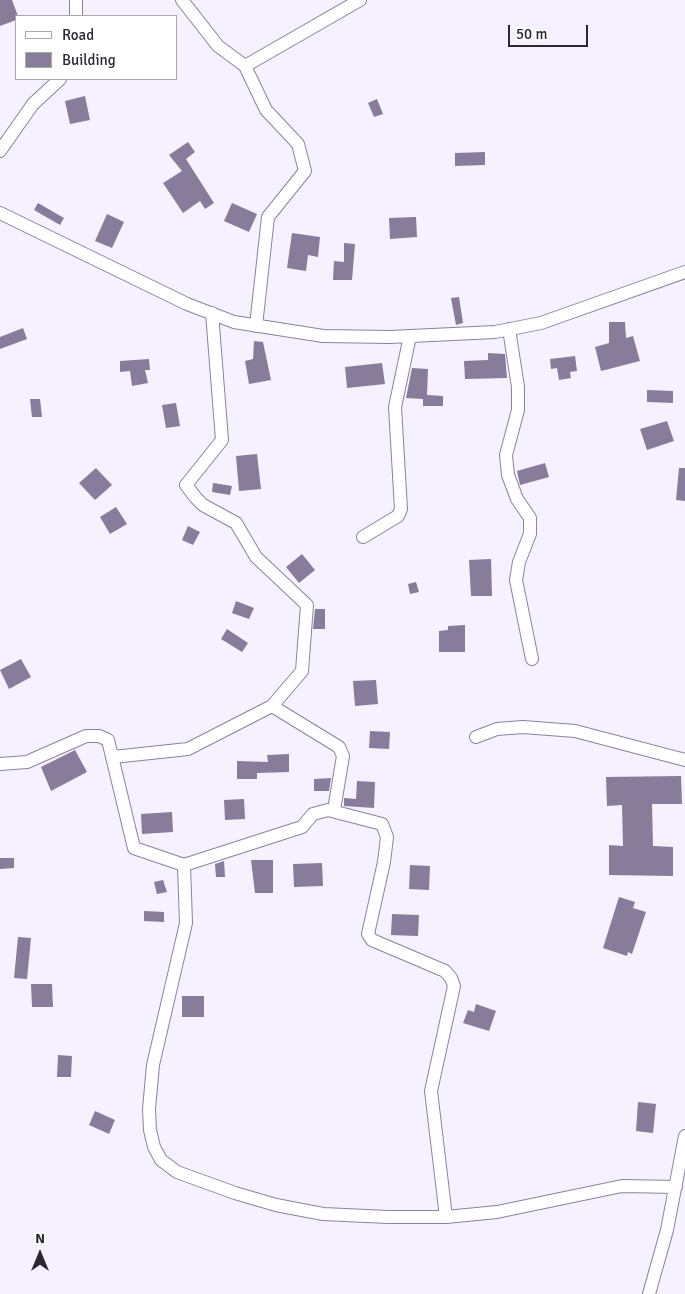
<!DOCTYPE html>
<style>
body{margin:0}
#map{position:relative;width:685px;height:1294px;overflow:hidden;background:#f6f1ff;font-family:Signika,sans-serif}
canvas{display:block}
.legend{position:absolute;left:15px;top:15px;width:162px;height:65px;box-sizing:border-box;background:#fff;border:1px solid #aaa8ad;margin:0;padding:6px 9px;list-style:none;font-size:15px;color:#2a2632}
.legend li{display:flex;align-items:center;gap:10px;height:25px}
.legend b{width:25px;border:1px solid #aaa8ad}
.north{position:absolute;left:15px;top:1229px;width:50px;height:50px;-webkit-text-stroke:4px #fff;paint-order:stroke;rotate:0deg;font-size:14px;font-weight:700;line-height:20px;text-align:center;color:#2a2632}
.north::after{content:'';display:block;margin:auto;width:18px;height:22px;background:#2a2632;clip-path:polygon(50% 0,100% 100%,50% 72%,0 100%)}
.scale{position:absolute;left:508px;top:25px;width:80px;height:22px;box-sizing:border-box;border:2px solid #2a2632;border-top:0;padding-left:6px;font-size:15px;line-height:18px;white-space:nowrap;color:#2a2632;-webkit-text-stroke:4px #fff;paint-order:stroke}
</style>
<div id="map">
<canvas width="685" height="1294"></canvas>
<ul class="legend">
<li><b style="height:6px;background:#fff"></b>Road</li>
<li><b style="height:14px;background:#877c9a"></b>Building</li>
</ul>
<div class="north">N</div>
<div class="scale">50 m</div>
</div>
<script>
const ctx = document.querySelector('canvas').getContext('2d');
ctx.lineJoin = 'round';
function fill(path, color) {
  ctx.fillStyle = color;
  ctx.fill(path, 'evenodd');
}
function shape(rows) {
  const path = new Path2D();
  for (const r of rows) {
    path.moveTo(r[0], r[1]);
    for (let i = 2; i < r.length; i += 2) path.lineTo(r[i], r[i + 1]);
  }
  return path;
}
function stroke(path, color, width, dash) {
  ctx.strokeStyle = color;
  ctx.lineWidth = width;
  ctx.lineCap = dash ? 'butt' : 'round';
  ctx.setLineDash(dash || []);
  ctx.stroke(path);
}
const building = shape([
 [0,0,12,0,18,16,16,20,0,26],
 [85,96,90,120,70,124,65,101],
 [377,99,383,114,374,117,368,103],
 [188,142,195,152,186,159,214,203,205,209,200,201,183,213,163,183,182,171,169,155],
 [485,152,485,165,455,166,455,153],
 [38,203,64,218,60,225,34,210],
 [232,203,257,214,249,232,224,221],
 [107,214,124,222,112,248,95,241],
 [416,217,417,237,390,239,389,218],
 [292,233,320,237,318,257,308,255,306,271,287,268],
 [344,243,355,244,352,280,333,280,334,261,344,262],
 [459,297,463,323,456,325,451,298],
 [609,322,625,322,626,338,633,336,640,361,601,371,595,347,609,343],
 [23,328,27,339,0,349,0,337],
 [254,341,263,342,271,380,249,384,245,361,253,359],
 [488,353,505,354,507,378,465,379,464,361,488,360],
 [575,356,577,371,570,372,571,378,559,380,557,368,551,369,550,359],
 [149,359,150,370,145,370,148,383,132,386,130,371,120,372,120,361],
 [382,363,385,384,347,388,345,367],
 [412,368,428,369,427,395,443,396,443,406,423,406,423,399,406,398],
 [647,390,673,391,673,403,647,402],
 [30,399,40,399,42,417,32,417],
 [176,403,180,426,166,428,162,405],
 [667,421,674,441,647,450,640,429],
 [257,454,261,489,239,491,236,456],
 [545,463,549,477,520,485,517,471],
 [96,468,112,485,95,500,79,483],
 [679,468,685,468,685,501,676,500],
 [213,483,232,486,230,495,212,492],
 [116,507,127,524,110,534,100,517],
 [188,526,200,532,193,545,182,540],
 [302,554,315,570,299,583,286,567],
 [491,559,492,596,471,596,469,560],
 [416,582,419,592,410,594,408,584],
 [236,601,254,608,249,619,232,613],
 [315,609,325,609,325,629,313,629],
 [465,625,465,652,439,652,439,631,448,630,448,626],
 [227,629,248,643,242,652,221,639],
 [21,659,31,677,9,689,0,670],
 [376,680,378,704,355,706,353,681],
 [370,731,390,732,389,749,369,748],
 [75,750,87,772,51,791,41,767],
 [289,754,289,772,257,773,257,779,237,779,237,761,268,762,267,755],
 [681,776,682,804,652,804,653,846,673,847,673,876,609,875,609,845,623,846,622,805,607,806,606,777],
 [331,778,329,791,314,791,314,779],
 [357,781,375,782,374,808,344,806,344,798,356,799],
 [244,799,245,819,225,820,224,800],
 [172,812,173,832,142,834,141,814],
 [0,858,14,858,14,868,0,869],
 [251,860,273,860,273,893,255,893],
 [224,861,225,877,216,877,215,864],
 [322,863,323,886,294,887,293,864],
 [410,865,430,866,429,890,409,889],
 [163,880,167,892,157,894,154,882],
 [619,897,635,902,633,908,646,912,632,954,628,952,627,956,603,948],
 [144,911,164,912,164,922,144,921],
 [392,914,419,915,418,936,391,935],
 [18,937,31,938,27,979,14,978],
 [31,984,52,984,53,1007,32,1007],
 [182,996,204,996,204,1017,182,1017],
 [476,1004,496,1011,489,1031,463,1023,468,1010,474,1012],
 [58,1055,72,1056,71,1077,57,1077],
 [638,1102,656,1104,653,1133,636,1131],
 [95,1111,115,1120,109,1134,89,1125]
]);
const minor = shape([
 [76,0,76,16],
 [182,0,218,46,245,66,266,110,298,144,305,171,268,217,256,326],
 [245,66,360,0],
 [0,151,33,104,60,79],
 [0,213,187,304,234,322,323,336,390,337,495,332,541,323,685,272],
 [509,329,518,387,518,410,506,455,508,475,517,499,530,518,530,534,519,562,516,580,532,659],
 [363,537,398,516,401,509,395,407,410,336],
 [272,706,339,747,343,756,334,810],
 [476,737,497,729,523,727,575,731,685,760],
 [113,757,188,749,272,706,302,671,307,605,256,557,236,523,203,505,196,498,186,485,222,440,212,313],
 [0,764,27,762,86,736,99,736,108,740,134,848,184,865,302,827,313,814,328,810,382,824,387,837,384,862,368,934,372,940,445,971,451,978,454,986,431,1091,446,1217],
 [184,865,186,923,153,1065,149,1109,150,1130,154,1147,161,1160,177,1172,235,1193,276,1205,323,1214,388,1217,446,1217,497,1212,622,1186,676,1187],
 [649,1294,667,1230,685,1136]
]);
fill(building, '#877c9a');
stroke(minor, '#8c81a0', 14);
stroke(minor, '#fff', 12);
</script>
